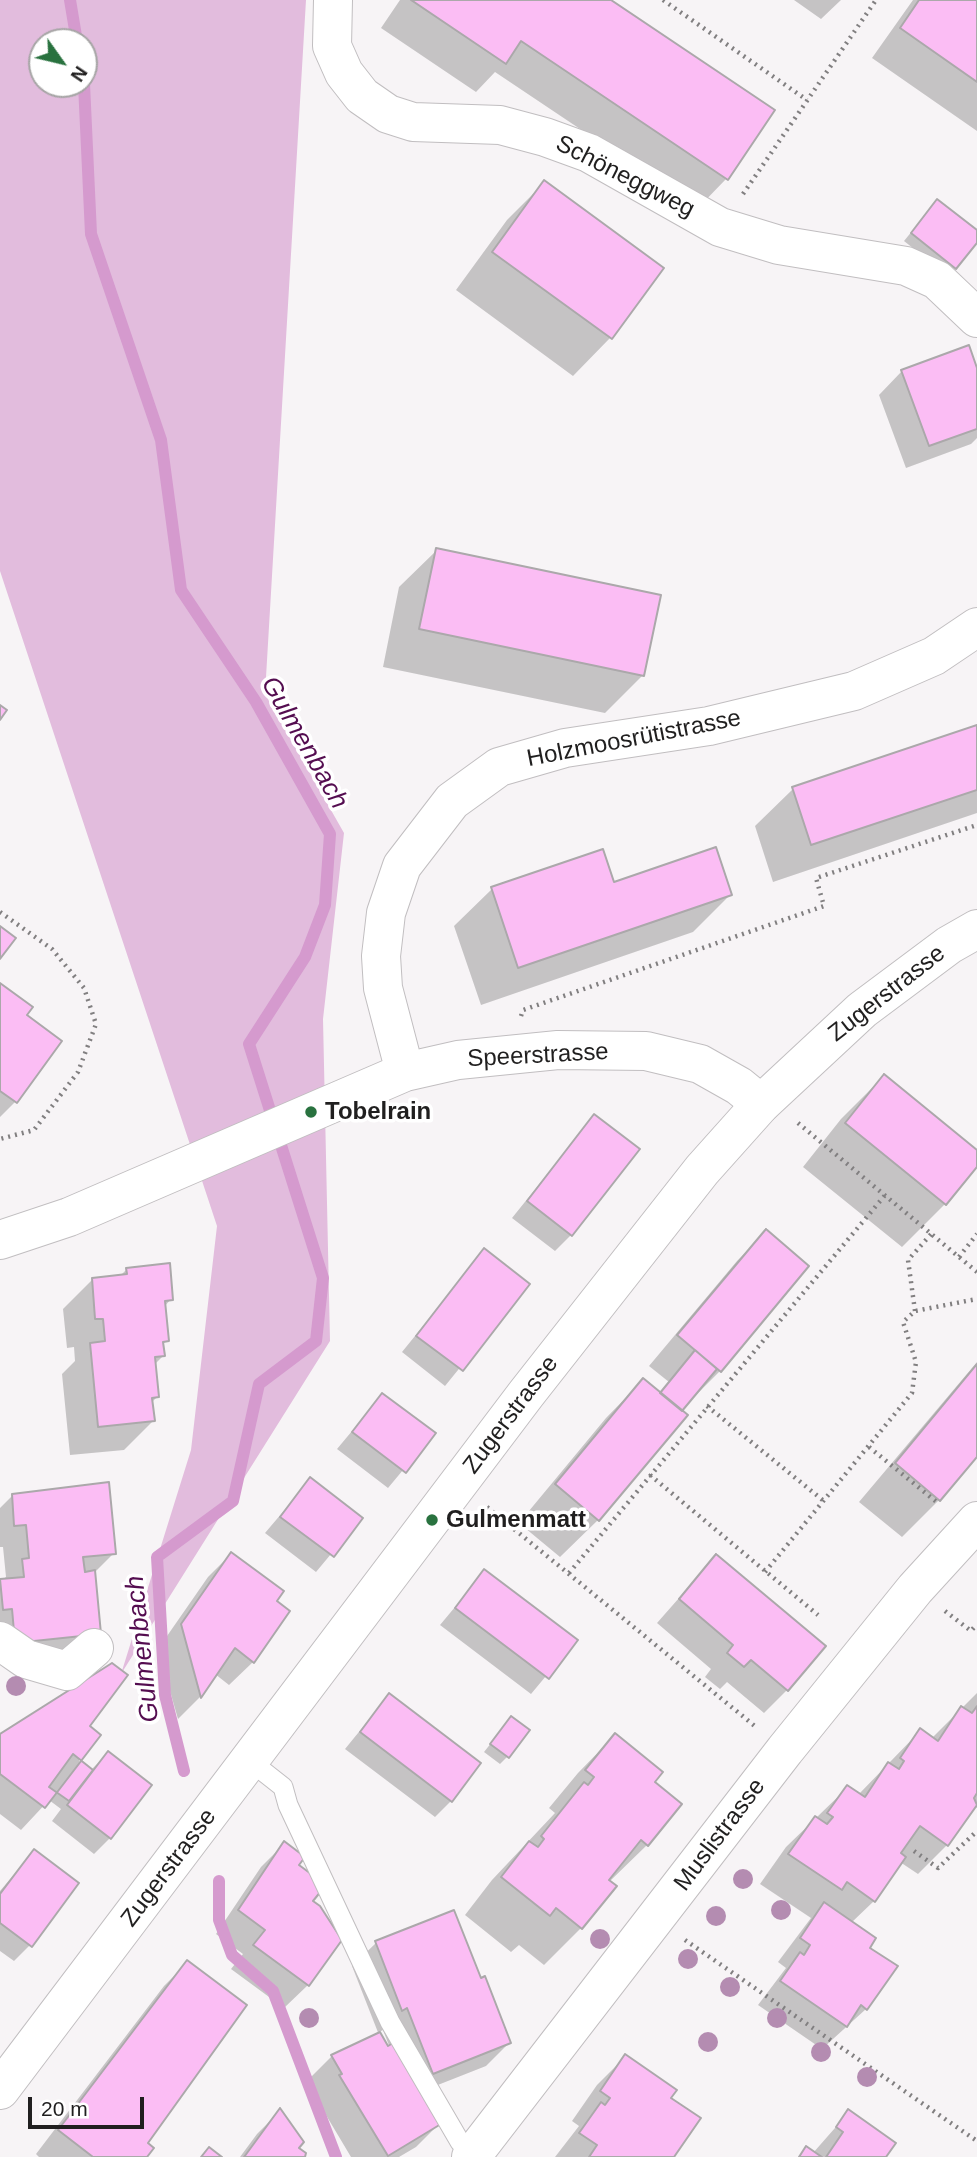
<!DOCTYPE html>
<meta charset="utf-8">
<style>
body{margin:0}
#map{position:relative;width:977px;height:2157px;overflow:hidden;background:#f7f4f6;font-family:Helvetica,sans-serif}
canvas{display:block}
.north{position:absolute;left:28px;top:28px;width:70px;height:70px;box-sizing:border-box;background:#fff;border:2px solid #a6a5a5;border-radius:50%;rotate:124deg;font-size:19px;font-weight:700;line-height:28px;text-align:center;color:#201f1f}
.north::after{content:'';display:block;margin:auto;width:24px;height:32px;background:#29723f;clip-path:polygon(50% 0,100% 100%,50% 72%,0 100%)}
.scale{position:absolute;left:28px;top:2097px;width:116px;height:32px;box-sizing:border-box;border:4px solid #201f1f;border-top:0;padding-left:9px;font-size:21px;line-height:24px;white-space:nowrap;color:#201f1f;-webkit-text-stroke:5px #fff;paint-order:stroke}
</style>
<div id="map">
<canvas width="977" height="2157"></canvas>
<div class="north">N</div>
<div class="scale">20 m</div>
</div>
<script>
const ctx = document.querySelector('canvas').getContext('2d');
ctx.lineJoin = 'round';
function fill(path, color) {
  ctx.fillStyle = color;
  ctx.fill(path, 'evenodd');
}
function shape(rows) {
  const path = new Path2D();
  for (const r of rows) {
    path.moveTo(r[0], r[1]);
    for (let i = 2; i < r.length; i += 2) path.lineTo(r[i], r[i + 1]);
  }
  return path;
}
function stroke(path, color, width, dash) {
  ctx.strokeStyle = color;
  ctx.lineWidth = width;
  ctx.lineCap = dash ? 'butt' : 'round';
  ctx.setLineDash(dash || []);
  ctx.stroke(path);
}
function label(font, color, halo, rows, align = 'center') {
  ctx.font = font + ' Helvetica,sans-serif';
  ctx.lineWidth = 7;
  ctx.setLineDash([]);
  ctx.textBaseline = 'middle';
  ctx.strokeStyle = halo;
  ctx.fillStyle = color;
  for (const [text, x, y, turn = 0] of rows) {
    ctx.save();
    ctx.translate(x, y);
    ctx.rotate((+turn || 0) * Math.PI / 180);
    ctx.textAlign = isNaN(turn) ? turn : align;
    if (halo) ctx.strokeText(text, 0, 0);
    ctx.fillText(text, 0, 0);
    ctx.restore();
  }
}
const green = shape([
 [0,0,306,0,265,694,344,833,323,1019,330,1341,121,1674,191,1450,217,1226,0,571],
 [42,42,84,42,84,84,42,84]
]);
const shadow = shape([
 [400,0,608,0,727,178,698,208,495,72,476,92,381,28],
 [794,0,841,0,821,19],
 [913,0,977,0,977,131,872,58],
 [544,183,661,268,610,338,573,376,456,290,507,220],
 [930,209,977,232,977,240,947,275,904,241],
 [902,371,977,373,977,438,971,444,906,468,879,395],
 [437,550,643,675,605,713,383,667,399,587],
 [977,727,977,813,773,882,755,826,793,789],
 [492,889,730,895,693,932,481,1005,454,926],
 [0,985,25,1016,60,1041,15,1102,0,1117],
 [884,1076,977,1152,977,1165,945,1204,902,1247,803,1167,841,1119],
 [594,1116,571,1235,555,1251,512,1218],
 [766,1232,720,1371,680,1411,685,1416,598,1520,560,1557,519,1523,606,1418,643,1380,660,1394,669,1382,649,1366,737,1261],
 [484,1251,528,1284,445,1386,402,1352],
 [127,1269,171,1299,164,1307,167,1340,162,1345,163,1356,154,1365,157,1397,151,1403,153,1421,124,1450,70,1455,62,1374,75,1361,74,1347,67,1348,63,1309,93,1279,120,1276],
 [977,1362,977,1454,939,1500,902,1537,859,1502],
 [382,1395,433,1434,388,1488,337,1449],
 [310,1480,361,1518,316,1572,265,1533],
 [12,1496,114,1553,93,1574,76,1657,0,1665,0,1582,6,1577,3,1547,0,1547,0,1508],
 [231,1554,275,1602,253,1662,229,1685,215,1674,200,1697,178,1719,158,1649,208,1577],
 [716,1556,787,1690,764,1713,727,1682,720,1689,705,1677,711,1669,657,1623],
 [485,1571,576,1640,531,1694,440,1625],
 [977,1693,977,1808,974,1806,947,1845,918,1874,900,1862,874,1901,851,1923,867,1948,866,2009,822,2049,758,2005,786,1968,778,1962,811,1918,760,1884,786,1847,848,1787,859,1794,920,1731,931,1739],
 [389,1695,451,1801,435,1817,345,1749],
 [511,1718,508,1756,500,1764,484,1752],
 [87,1726,79,1761,91,1770,108,1753,110,1838,94,1854,52,1821,61,1809,49,1800,21,1830,0,1814,0,1736],
 [615,1735,652,1783,647,1845,609,1882,581,1928,544,1965,519,1945,511,1952,465,1915,492,1880,555,1813,549,1808,578,1773],
 [284,1844,311,1902,308,1985,284,2008,231,1969,243,1954,216,1934,261,1867],
 [34,1851,30,1945,14,1961,0,1951,0,1891],
 [376,1943,480,1981,509,2043,486,2066,420,2092,439,2124,416,2147,399,2157,351,2157,317,2100,319,2098,309,2079,332,2056,379,2035,352,1966],
 [383,2030,392,2053,390,2054,379,2032],
 [187,1963,145,2157,39,2157,36,2154,164,1986],
 [626,2056,668,2099,672,2157,555,2157,579,2126,572,2121,597,2085],
 [280,2111,303,2157,240,2157,257,2134],
 [849,2112,883,2157,798,2157,807,2149,813,2153]
]);
const stream = shape([
 [70,0,77,42],
 [84,84,91,234,161,440,181,590,256,702,330,834,325,905,305,957,249,1044,323,1278,316,1341,259,1384,233,1501,157,1557,165,1695,184,1771],
 [219,1881,219,1920,232,1955,273,1991,336,2157]
]);
const building = shape([
 [411,0,611,0,775,110,728,180,521,41,506,64,411,0],
 [919,0,977,0,977,82,900,28,919,0],
 [544,180,664,268,612,339,492,252,544,180],
 [937,199,977,230,977,243,956,269,911,233,937,199],
 [969,345,977,368,977,429,929,446,901,370,969,345],
 [436,548,661,595,644,676,419,629,436,548],
 [0,705,7,710,0,720,0,705],
 [977,725,977,790,811,845,792,787,977,725],
 [716,847,732,895,518,968,491,887,603,849,614,882,716,847],
 [0,926,16,938,0,959,0,926],
 [0,983,33,1007,27,1015,62,1041,17,1103,0,1091,0,983],
 [884,1074,977,1150,977,1167,946,1205,845,1123,884,1074],
 [594,1114,640,1149,572,1236,527,1201,594,1114],
 [766,1229,809,1266,721,1372,677,1335,766,1229],
 [484,1248,530,1284,463,1371,416,1336,484,1248],
 [170,1263,173,1300,165,1301,169,1341,163,1342,165,1356,155,1357,159,1397,152,1398,155,1421,98,1427,90,1343,105,1341,103,1319,95,1319,92,1278,127,1274,126,1268,170,1263],
 [695,1350,717,1369,682,1411,660,1393,695,1350],
 [977,1364,977,1457,940,1501,895,1463,977,1364],
 [643,1378,688,1415,599,1521,555,1484,643,1378],
 [382,1393,436,1433,406,1473,352,1432,382,1393],
 [310,1477,363,1518,334,1557,280,1517,310,1477],
 [109,1482,116,1554,83,1557,85,1572,95,1570,101,1634,15,1643,12,1609,3,1610,0,1579,24,1577,22,1559,29,1558,26,1525,14,1526,12,1494,109,1482],
 [231,1552,284,1591,277,1601,290,1611,254,1663,235,1648,201,1698,181,1624,231,1552],
 [716,1554,826,1646,788,1691,751,1660,744,1667,727,1653,733,1645,679,1599,716,1554],
 [484,1569,578,1640,549,1679,455,1608,484,1569],
 [112,1663,128,1675,90,1726,101,1735,45,1808,0,1774,0,1734,112,1663],
 [389,1693,481,1763,452,1802,360,1732,389,1693],
 [961,1706,972,1713,977,1706,977,1793,974,1798,977,1805,948,1846,920,1826,901,1853,906,1857,875,1902,847,1882,842,1890,788,1854,815,1816,827,1824,833,1817,827,1813,847,1785,865,1797,888,1762,899,1769,904,1761,900,1758,920,1728,938,1741,961,1706],
 [511,1716,530,1730,509,1758,490,1744,511,1716],
 [615,1733,663,1772,655,1782,682,1804,648,1846,641,1840,609,1880,617,1886,582,1929,556,1908,550,1916,501,1877,529,1841,538,1847,544,1839,541,1836,584,1782,588,1785,594,1777,585,1770,615,1733],
 [108,1751,152,1785,111,1839,67,1805,108,1751],
 [73,1754,93,1770,69,1801,49,1787,73,1754],
 [284,1841,305,1857,299,1865,326,1885,313,1901,320,1906,342,1940,309,1986,253,1945,265,1930,238,1910,284,1841],
 [34,1849,79,1883,32,1947,0,1923,0,1894,34,1849],
 [824,1902,876,1938,870,1948,898,1966,867,2010,861,2005,847,2027,780,1981,800,1952,804,1955,810,1945,800,1938,824,1902],
 [454,1910,481,1978,485,1976,511,2043,433,2074,407,2008,402,2011,375,1941,454,1910],
 [187,1960,247,2005,148,2143,154,2148,147,2157,93,2157,58,2130,187,1960],
 [380,2032,388,2046,393,2043,441,2124,388,2156,339,2075,342,2074,331,2055,380,2032],
 [625,2054,677,2090,671,2098,701,2118,674,2157,589,2157,597,2145,579,2133,601,2102,605,2105,610,2098,600,2091,625,2054],
 [280,2108,304,2142,299,2148,306,2153,305,2157,244,2157,280,2108],
 [848,2109,896,2143,886,2157,826,2157,843,2132,836,2127,848,2109],
 [806,2146,822,2157,799,2157,806,2146],
 [209,2147,222,2157,201,2157,209,2147]
]);
const path = shape([
 [663,0,807,100],
 [743,194,876,0],
 [0,912,52,949,84,988,96,1024,78,1072,34,1130,0,1139],
 [521,1016,523,1010,824,906,816,878,977,825],
 [798,1123,977,1272],
 [959,1257,977,1234],
 [915,1311,908,1260,932,1233],
 [707,1406,825,1502],
 [869,1447,939,1504],
 [650,1475,818,1615],
 [487,1507,756,1727],
 [765,1572,912,1393,916,1362,903,1322,915,1311,977,1299],
 [569,1573,886,1194],
 [945,1611,971,1631,977,1624],
 [914,1851,938,1868,977,1831],
 [685,1940,977,2141]
]);
const lane = shape([
 [250,1761,283,1787,288,1805,390,2022,460,2142,475,2153]
]);
const street = shape([
 [333,0,332,46,344,73,362,96,388,114,413,122,500,125,545,137,589,153,720,227,779,245,906,266,937,280,977,318],
 [405,1072,383,988,381,956,386,913,402,866,452,801,499,767,565,748,709,726,854,691,934,656,977,627],
 [0,1240,69,1217,405,1072,458,1060,558,1050,646,1051,700,1064,739,1086,761,1104],
 [0,1641,26,1659,67,1671,94,1648],
 [471,2157,785,1750,915,1589,977,1521]
]);
const secondary = shape([
 [0,2090,526,1394,702,1170,761,1104,862,1010,949,945,977,929]
]);
const trees = [
 [16,1686],
 [743,1879],
 [781,1910],
 [716,1916],
 [600,1939],
 [688,1959],
 [730,1987],
 [309,2018],
 [777,2018],
 [708,2042],
 [821,2052],
 [867,2077]
];
const markers = [
 [311,1112,7,"#29723f"],
 [432,1520,7,"#29723f"]
];
const streetNames = [
 ["Schöneggweg",625,177,27],
 ["Holzmoosrütistrasse",634,739,-11],
 ["Zugerstrasse",887,994,-38],
 ["Speerstrasse",538,1056,-3],
 ["Zugerstrasse",511,1415,-53],
 ["Muslistrasse",720,1835,-53],
 ["Zugerstrasse",169,1868,-53]
];
const poiNames = [
 ["Tobelrain",325,1112],
 ["Gulmenmatt",446,1520]
];
const waterNames = [
 ["Gulmenbach",304,743,60],
 ["Gulmenbach",143,1649,-96]
];
fill(green, '#e2bcdd');
fill(shadow, '#0003');
stroke(stream, '#d59ace', 12);
fill(building, '#fbbdf4');
stroke(building, '#aba8aa', 2);
stroke(lane, '#c1bec0', 21);
stroke(street, '#c1bec0', 40);
stroke(secondary, '#c1bec0', 40);
stroke(path, '#817f80', 4.5, [2, 5]);
stroke(lane, '#fff', 19);
stroke(street, '#fff', 38);
stroke(secondary, '#fff', 38);
ctx.fillStyle = '#b48cb1';
for (const [x, y] of trees) {
  ctx.beginPath();
  ctx.arc(x, y, 10, 0, 2 * Math.PI);
  ctx.fill();
}
for (const [x, y, r, color] of markers) {
  const dot = new Path2D();
  dot.arc(x, y, r, 0, 2 * Math.PI);
  ctx.fillStyle = color;
  ctx.fill(dot);
  stroke(dot, '#fff', 2.5);
}
label('24px', '#201f1f', '#fff', streetNames);
label('bold 24px', '#201f1f', '#fff', poiNames, 'left');
label('italic 26px', '#540d50', '#fff', waterNames);
</script>
